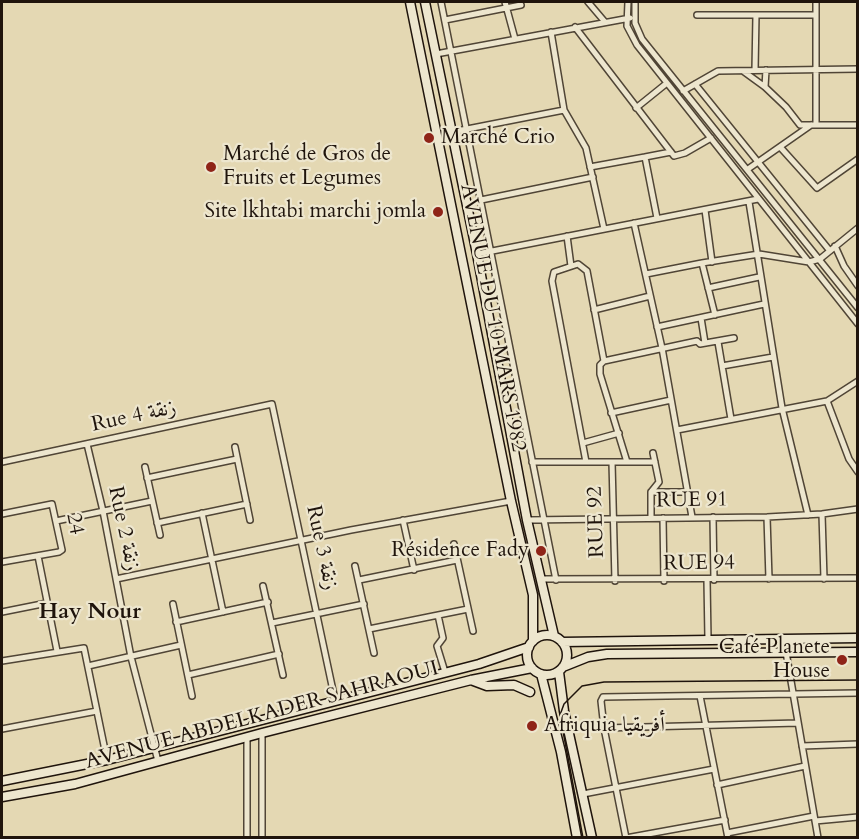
<!DOCTYPE html>
<meta charset="utf-8">
<style>
body{margin:0}
#map{position:relative;width:859px;height:839px;overflow:hidden;background:#e4d8b3;font-family:Cardo,serif}
canvas{display:block}
.frame{position:absolute;inset:0;border:3px solid #1f140c;pointer-events:none}
</style>
<div id="map">
<canvas width="859" height="839"></canvas>
<div class="frame"></div>
</div>
<script>
const ctx = document.querySelector('canvas').getContext('2d');
ctx.lineJoin = 'round';
function shape(rows) {
  const path = new Path2D();
  for (const r of rows) {
    if (r.length === 3) {
      path.moveTo(r[0] + r[2], r[1]);
      path.arc(r[0], r[1], r[2], 0, 2 * Math.PI);
      continue;
    }
    path.moveTo(r[0], r[1]);
    for (let i = 2; i < r.length; i += 2) path.lineTo(r[i], r[i + 1]);
  }
  return path;
}
function stroke(path, color, width, dash) {
  ctx.strokeStyle = color;
  ctx.lineWidth = width;
  ctx.lineCap = dash ? 'butt' : 'round';
  ctx.setLineDash(dash || []);
  ctx.stroke(path);
}
function label(font, color, halo, rows, align = 'center') {
  ctx.font = font + ' Cardo,Amiri,serif';
  ctx.lineWidth = 4.5;
  ctx.setLineDash([]);
  ctx.textBaseline = 'middle';
  ctx.strokeStyle = halo;
  ctx.fillStyle = color;
  for (const [text, x, y, turn = 0] of rows) {
    ctx.save();
    ctx.translate(x, y);
    ctx.rotate((+turn || 0) * Math.PI / 180);
    ctx.textAlign = isNaN(turn) ? turn : align;
    if (halo) ctx.strokeText(text, 0, 0);
    ctx.fillText(text, 0, 0);
    ctx.restore();
  }
}
const minor = shape([
 [441,2,556,580],
 [505,2,515,39],
 [588,2,605,22],
 [628,2,627,26,637,45,858,324],
 [635,2,635,23,642,39,858,308],
 [697,15,816,15],
 [445,20,521,5],
 [575,27,674,156,685,153,711,138],
 [551,32,564,110,586,148,604,229],
 [436,54,630,18],
 [755,70,756,15],
 [766,70,765,87,786,107,800,125,858,125],
 [743,71,765,87],
 [695,84,830,251],
 [683,91,718,71,858,69],
 [636,108,667,83],
 [816,125,816,2],
 [452,132,564,110],
 [781,148,817,188,858,159],
 [590,167,645,157],
 [748,169,811,125],
 [481,200,593,177],
 [749,202,782,408,808,515],
 [705,210,712,262],
 [657,218,645,157,671,152],
 [634,223,662,348,692,517],
 [567,236,571,266],
 [835,246,844,266,858,286],
 [477,254,758,199],
 [646,274,702,263],
 [708,288,759,277],
 [594,310,650,296],
 [715,315,702,263,759,254,809,262,820,259,858,228],
 [701,318,705,343],
 [657,327,764,304],
 [718,342,731,419],
 [604,361,697,341,700,344,734,338],
 [722,366,773,357],
 [827,401,849,459,858,472],
 [611,413,671,400],
 [677,430,827,401,858,381],
 [583,443,619,433],
 [87,444,103,511,131,657,158,761],
 [235,447,250,520],
 [2,462,272,404,335,700],
 [532,462,655,462],
 [586,462,552,281,554,272,578,264,587,271,604,361,600,365,600,374,627,462],
 [612,462,615,581],
 [145,467,160,535],
 [147,478,237,459],
 [651,492,687,492],
 [202,513,223,612],
 [2,514,52,504,62,550,59,552,2,562],
 [822,514,824,579],
 [713,517,714,580],
 [767,517,769,579],
 [651,518,651,492,659,482,653,453],
 [663,518,664,581],
 [403,520,414,570],
 [527,520,767,517,822,514,858,509],
 [56,521,152,501],
 [157,523,247,504],
 [454,544,473,631],
 [38,556,57,651],
 [355,566,374,653],
 [116,579,351,530,511,501],
 [541,579,858,578],
 [359,580,457,560],
 [707,580,708,639],
 [263,586,283,675],
 [173,604,192,696],
 [2,612,47,603],
 [438,615,443,638,437,646,445,672],
 [176,622,268,602],
 [272,623,364,604],
 [369,629,468,609],
 [786,652,818,838],
 [2,661,84,648,107,760],
 [88,666,181,645],
 [188,675,279,654],
 [700,696,728,838],
 [604,728,798,723],
 [2,729,97,711],
 [247,737,247,838],
 [802,746,858,744],
 [717,785,805,766],
 [583,794,714,769],
 [815,821,858,817],
 [727,833,814,816],
 [262,838,262,733],
 [626,838,604,728,601,701,603,697,858,693],
 [626,838,725,820]
]);
const secondary = shape([
 [410,2,511,501,533,595,533,641],
 [425,2,477,254,527,520,554,636],
 [547,655,20],
 [562,642,858,638],
 [563,667,588,657,607,654,858,652],
 [559,672,564,711,592,838],
 [541,674,561,752,577,838],
 [471,680,487,686,514,685,530,692],
 [2,781,107,760,479,664,529,647],
 [2,797,75,784,262,733,471,680,532,668]
]);
const tram = shape([
 [583,838,560,715,564,704,582,686,604,682,858,680]
]);
const markers = [
 [429,138,6,"#8f2418"],
 [211,167,6,"#8f2418"],
 [438,212,6,"#8f2418"],
 [541,551,6,"#8f2418"],
 [842,660,6,"#8f2418"],
 [532,726,6,"#8f2418"]
];
const poiNames = [
 ["Marché Crio",441,138],
 ["Marché de Gros de",223,155],
 ["Fruits et Legumes",223,179],
 ["Site lkhtabi marchi jomla",426,212,"right"],
 ["Résidence Fady",529,551,"right"],
 ["Café Planete",830,648,"right"],
 ["House",830,672,"right"],
 ["Afriquia أفريقيا",544,726]
];
const streetNames = [
 ["AVENUE DU 10 MARS 1982",492,318,79],
 ["Rue 4 زنقة",134,417,-12],
 ["RUE 91",692,501,-1],
 ["RUE 92",597,522,-92],
 ["24",74,524,79],
 ["Rue 2 زنقة",123,529,78],
 ["Rue 3 زنقة",321,548,78],
 ["RUE 94",699,564,-1],
 ["AVENUE ABDELKADER SAHRAOUI",262,716,-15]
];
const neighbourhoodNames = [
 ["Hay Nour",90,613]
];
stroke(minor, '#504536', 8);
stroke(secondary, '#1f140c', 11);
stroke(minor, '#ede6ce', 5);
stroke(secondary, '#ede6ce', 8);
stroke(tram, '#1f140c', 1.5);
for (const [x, y, r, color] of markers) {
  const dot = new Path2D();
  dot.arc(x, y, r, 0, 2 * Math.PI);
  ctx.fillStyle = color;
  ctx.fill(dot);
  stroke(dot, '#ede6ce', 2);
}
label('21px', '#1f140c', '#ede6ce', poiNames, 'left');
label('21px', '#1f140c', '#ede6ce', streetNames);
label('bold 22px', '#1f140c', '#ede6ce', neighbourhoodNames);
</script>
